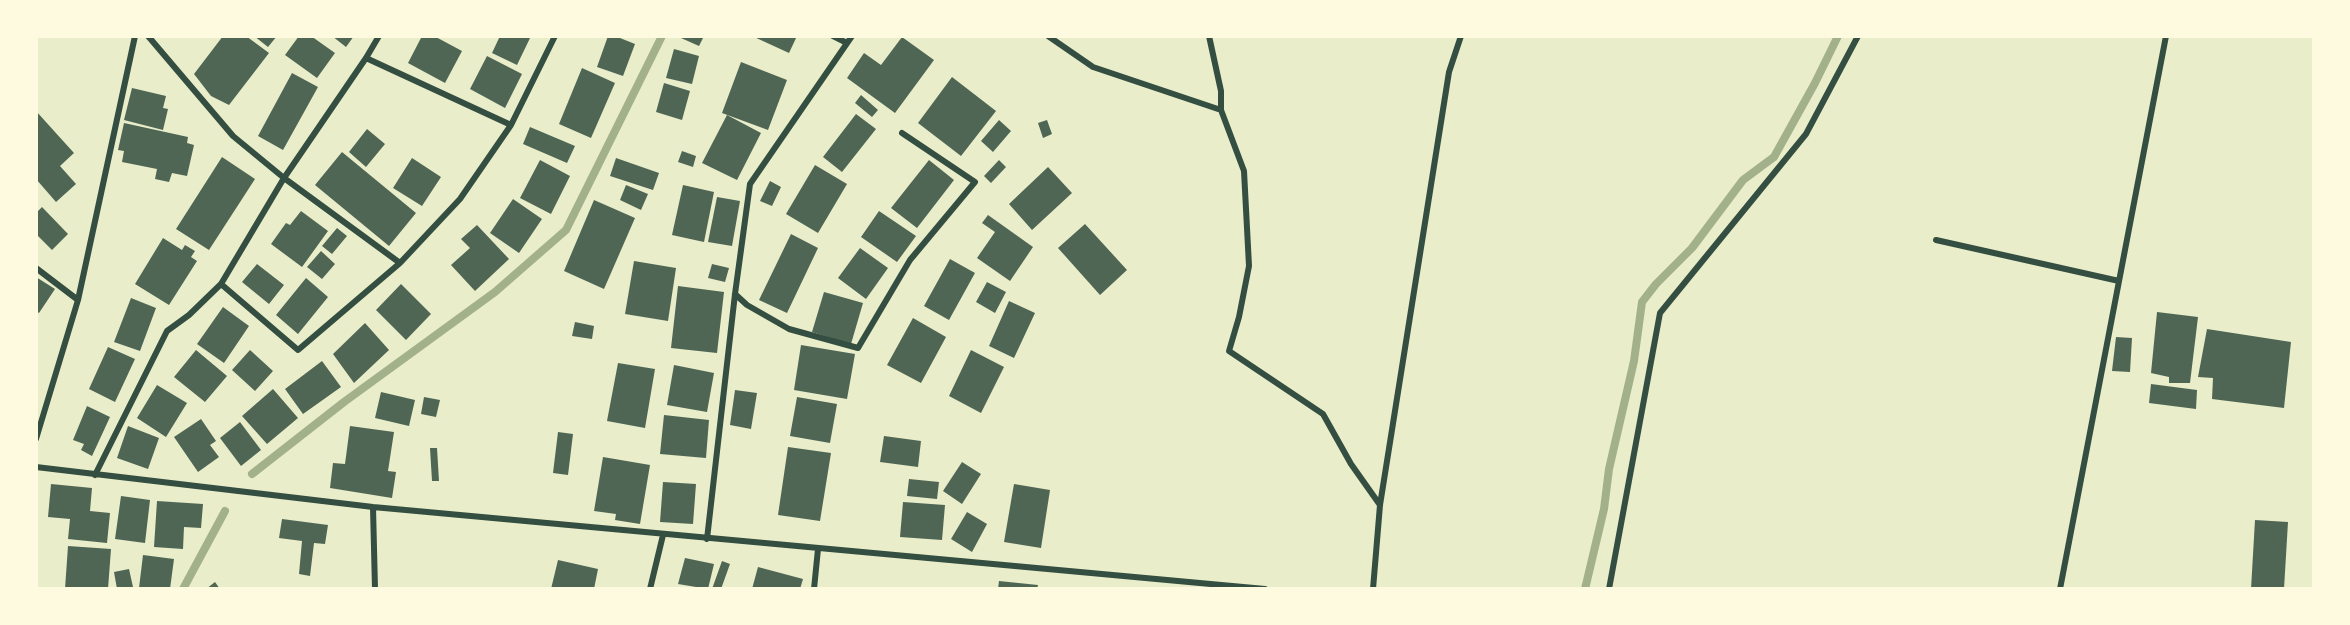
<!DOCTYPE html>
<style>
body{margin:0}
#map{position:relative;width:2350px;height:625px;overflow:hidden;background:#e9edc9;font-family:"Noto Sans",sans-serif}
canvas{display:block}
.frame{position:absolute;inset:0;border:38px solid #fefae0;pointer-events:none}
</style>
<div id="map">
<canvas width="2350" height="625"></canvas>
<div class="frame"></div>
</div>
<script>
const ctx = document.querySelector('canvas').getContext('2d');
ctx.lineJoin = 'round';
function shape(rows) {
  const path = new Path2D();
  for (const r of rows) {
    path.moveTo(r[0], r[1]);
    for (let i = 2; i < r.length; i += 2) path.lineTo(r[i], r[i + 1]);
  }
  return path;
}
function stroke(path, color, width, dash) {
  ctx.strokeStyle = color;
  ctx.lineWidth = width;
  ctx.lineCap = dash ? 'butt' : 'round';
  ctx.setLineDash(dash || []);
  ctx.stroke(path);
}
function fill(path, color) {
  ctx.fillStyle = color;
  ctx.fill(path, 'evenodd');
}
const stream = shape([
 [252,474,344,402,495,292,566,230,662,36],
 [183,589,225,511],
 [1585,589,1604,509,1609,469,1634,361,1642,302,1656,284,1692,248,1743,180,1774,157,1815,83,1838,36]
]);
const building = shape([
 [223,36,246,36,269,53,229,105,211,96,194,74],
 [254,36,277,36,268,47],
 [299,36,311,36,335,53,317,78,285,55],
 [332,36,354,36,346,47],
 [422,36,434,36,462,51,445,83,408,63],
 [500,36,531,36,517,65,492,53],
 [608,36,615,36,635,44,623,76,597,67],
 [682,36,704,36,699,46,681,38],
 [752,36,797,36,789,53],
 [902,37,934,60,895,113,847,78,864,53,881,65],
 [674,49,699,56,692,84,666,78],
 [487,56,522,74,505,108,470,89],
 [741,62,787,80,768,130,722,113],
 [582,68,615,83,591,138,559,124],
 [292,73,318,87,283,150,258,136],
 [952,77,996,111,961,156,918,123],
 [664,83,690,91,682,120,656,112],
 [132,88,166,96,163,108,168,109,163,130,124,120],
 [861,95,878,110,872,117,855,103],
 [36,111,74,153,60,166,76,184,56,202,36,179],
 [856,114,876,129,842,172,823,157],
 [727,115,761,133,737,180,702,163],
 [999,120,1011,131,993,152,981,141],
 [1047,120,1052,134,1043,138,1038,123],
 [124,123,188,137,187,143,194,145,187,176,172,173,169,182,155,179,157,169,122,162,124,151,118,150],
 [530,127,575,146,567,163,523,144],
 [367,129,385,144,366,167,349,152],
 [682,151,696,156,693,167,678,162],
 [342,152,416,213,389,246,315,185],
 [222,157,255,179,209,250,176,229],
 [412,158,441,177,422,206,393,188],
 [616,158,659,173,653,190,610,176],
 [540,160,570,176,551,214,520,198],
 [929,160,954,180,917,228,891,208],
 [999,160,1006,167,991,183,984,176],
 [815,165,847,184,818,233,786,214],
 [1048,167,1072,193,1032,230,1009,204],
 [770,181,781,187,772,206,760,201],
 [626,185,648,194,641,210,620,200],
 [683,185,714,192,704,242,672,235],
 [717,197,740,201,732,246,708,242],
 [513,199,542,219,519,253,490,233],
 [594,200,635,218,604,289,564,271],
 [42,207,68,234,52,250,36,234,36,213],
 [301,211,328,231,302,267,271,244,286,223,290,225],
 [879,211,916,236,897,262,861,237],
 [988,215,1033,247,1010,281,977,258,995,232,982,223],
 [1085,224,1127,270,1100,295,1058,248],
 [477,225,509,259,475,291,451,265,470,248,461,239],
 [337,228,347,236,332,254,322,246],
 [791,234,818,248,787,313,759,300],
 [163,238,182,250,185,245,195,251,191,257,197,261,169,305,135,284],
 [860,248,888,268,866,299,838,278],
 [321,251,335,264,322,279,307,267],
 [950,259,975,273,949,320,924,306],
 [634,261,676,268,668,321,625,314],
 [257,264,284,285,269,304,242,282],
 [712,264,729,268,725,282,708,278],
 [36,277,55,289,39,313,36,311],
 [306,278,328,297,298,334,276,315],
 [987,282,1006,292,995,313,976,302],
 [401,284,431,314,406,340,376,310],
 [678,286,724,292,717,353,671,348],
 [824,292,863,303,851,344,812,332],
 [131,298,156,308,140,351,114,342],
 [1009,301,1035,313,1014,358,989,346],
 [223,307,249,326,224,363,197,344],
 [2157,312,2198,317,2190,383,2169,383,2169,377,2151,373],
 [913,318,946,337,921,383,887,365],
 [575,322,594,326,592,339,572,336],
 [365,323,389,350,354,383,333,354],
 [2207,329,2291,342,2284,408,2212,399,2213,378,2198,377],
 [2116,337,2132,338,2130,372,2112,371],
 [801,345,855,354,847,399,794,390],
 [108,347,135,359,115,402,89,389],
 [196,350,227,376,205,402,174,377],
 [250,350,273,371,255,391,232,370],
 [971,350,1004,367,981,413,949,396],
 [322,361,341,387,303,414,285,389],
 [618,363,655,369,645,428,607,421],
 [674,365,714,373,707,412,667,405],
 [2151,384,2197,390,2196,409,2149,403],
 [157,385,187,403,166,437,137,418],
 [273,389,298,418,267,444,242,416],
 [735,390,757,393,751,429,730,425],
 [381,392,415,400,409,426,375,418],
 [424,397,440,400,436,417,421,414],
 [797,397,837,404,830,443,790,436],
 [87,406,110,417,92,456,81,450,84,444,73,440],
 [664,415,709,420,706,458,660,454],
 [201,419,216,441,210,445,219,457,198,472,174,437],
 [240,422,261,450,241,466,220,438],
 [128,426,159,438,148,469,117,458],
 [350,426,394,432,388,471,396,472,392,498,330,488,333,463,345,464],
 [558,432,573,434,568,475,553,473],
 [884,436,921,441,918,467,880,462],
 [788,447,831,453,820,521,778,515],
 [430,448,437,448,439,481,432,481],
 [603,457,650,465,640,524,615,520,616,514,594,511],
 [962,462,981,474,962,504,943,491],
 [909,479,939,482,937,499,907,496],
 [663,482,696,484,693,524,660,522],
 [51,484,92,488,90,511,110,513,107,543,68,539,70,519,48,517],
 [1014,484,1050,490,1041,548,1004,542],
 [121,496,150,500,145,543,115,539],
 [157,501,203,504,201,528,184,527,183,549,154,547],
 [903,502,945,505,942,540,900,537],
 [967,512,987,524,972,552,951,539],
 [282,519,328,525,325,544,314,543,310,576,299,574,302,541,279,538],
 [2255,520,2288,522,2284,589,2251,589],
 [68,546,111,549,108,589,65,589],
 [143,555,174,559,170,589,139,588],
 [685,558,714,564,708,589,678,584],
 [558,560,598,569,594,589,551,589],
 [722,561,730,564,721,589,712,589],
 [758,567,803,579,800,589,752,589],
 [129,569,133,587,117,589,114,572],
 [999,581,1038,585,1037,589,998,589],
 [215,582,220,589,206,589]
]);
const minor = shape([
 [148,36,233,136,284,178,400,263],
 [833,36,847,43],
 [1048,36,1093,67,1221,110],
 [1209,36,1221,91,1221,110,1244,171,1249,266,1239,317,1229,351,1323,414,1351,464,1380,505],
 [366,58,511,125],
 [1936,240,2119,281],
 [36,268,78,300],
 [221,284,298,350,400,263,460,199,511,125,555,36],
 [735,294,747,305,789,329,858,348,910,260,975,182,902,133],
 [36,439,78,300,135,36],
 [36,467,373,507,1265,589],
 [95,475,167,331,189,315,221,284,284,178,366,58,379,36],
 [373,507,375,589],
 [707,539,735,294,750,184,852,36],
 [650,589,663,535],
 [814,589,818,549],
 [1373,589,1380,505,1449,72,1461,36],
 [1609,589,1660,313,1806,134,1858,36],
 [2060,589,2166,36]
]);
stroke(stream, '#a3b18a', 8);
fill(building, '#4f6655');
stroke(minor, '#344e41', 6);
</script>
